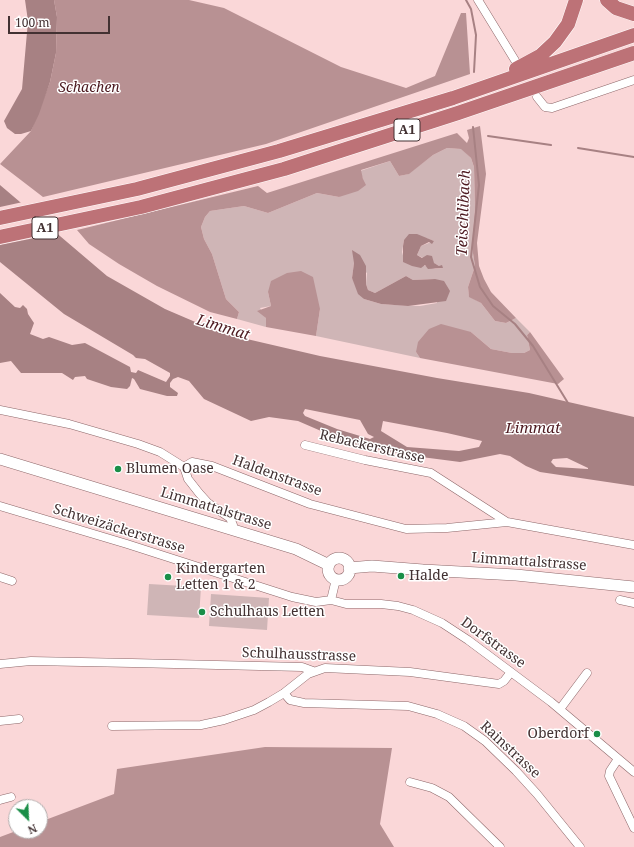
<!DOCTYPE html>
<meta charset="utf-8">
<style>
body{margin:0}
#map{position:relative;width:634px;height:847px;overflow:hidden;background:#fad7d8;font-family:"Noto Serif",serif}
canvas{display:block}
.north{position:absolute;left:8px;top:799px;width:40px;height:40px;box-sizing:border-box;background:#fff;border:1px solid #b3adad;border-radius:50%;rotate:156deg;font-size:11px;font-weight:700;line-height:16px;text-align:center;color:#423132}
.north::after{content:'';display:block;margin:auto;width:14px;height:18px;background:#1a8e48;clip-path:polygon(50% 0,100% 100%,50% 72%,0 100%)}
.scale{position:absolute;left:8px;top:16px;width:102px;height:18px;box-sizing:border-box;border:2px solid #423132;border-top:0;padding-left:5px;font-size:12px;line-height:14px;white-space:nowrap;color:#423132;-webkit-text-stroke:3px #fff;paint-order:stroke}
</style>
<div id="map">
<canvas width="634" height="847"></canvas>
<div class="north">N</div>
<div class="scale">100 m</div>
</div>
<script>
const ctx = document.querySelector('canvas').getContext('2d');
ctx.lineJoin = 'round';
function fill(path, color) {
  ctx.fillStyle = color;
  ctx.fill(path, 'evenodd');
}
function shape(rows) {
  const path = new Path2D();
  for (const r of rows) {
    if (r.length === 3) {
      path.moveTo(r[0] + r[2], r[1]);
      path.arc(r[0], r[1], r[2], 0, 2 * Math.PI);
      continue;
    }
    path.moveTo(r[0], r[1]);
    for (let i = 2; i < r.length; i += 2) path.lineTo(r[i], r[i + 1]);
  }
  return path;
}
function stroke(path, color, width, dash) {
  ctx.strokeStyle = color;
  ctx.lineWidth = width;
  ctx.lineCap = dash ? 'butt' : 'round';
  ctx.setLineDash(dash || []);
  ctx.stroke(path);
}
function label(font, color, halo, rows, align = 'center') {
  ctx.font = font + ' "Noto Serif",serif';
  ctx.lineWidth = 3;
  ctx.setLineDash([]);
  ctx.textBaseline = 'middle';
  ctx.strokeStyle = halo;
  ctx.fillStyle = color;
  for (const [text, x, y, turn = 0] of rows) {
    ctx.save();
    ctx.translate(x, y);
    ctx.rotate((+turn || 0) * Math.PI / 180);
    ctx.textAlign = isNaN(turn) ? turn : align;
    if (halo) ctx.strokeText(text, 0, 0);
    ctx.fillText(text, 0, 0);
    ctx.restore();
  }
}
const green = shape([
 [447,148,462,149,471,158,474,167,475,208,472,247,475,266,468,287,469,296,481,303,495,321,506,323,516,318,530,332,527,335,530,350,524,353,512,353,491,349,471,332,416,352,420,358,316,336,320,309,268,292,271,306,260,308,266,318,266,327,237,319,239,312,226,299,212,254,204,239,201,227,205,217,210,211,244,206,268,213,317,193,339,197,363,179,360,171,390,161,399,176,408,174,433,155],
 [426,238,434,241,421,246,417,255,443,268,435,269,404,259,402,252,404,240],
 [354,263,367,273,366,284,368,290,375,293,406,276,413,280,435,279,437,303,420,306,395,305,381,304,364,299,352,278],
 [149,584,201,587,199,618,147,615],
 [211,594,269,598,267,630,209,626]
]);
const forest = shape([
 [54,0,189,0,224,8,341,67,406,88,435,76,461,13,466,13,470,74,266,144,43,197,0,164,31,131,50,82,56,53,57,17],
 [480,126,486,174,477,243,479,266,484,279,491,292,516,318,506,323,495,321,481,303,469,297,468,287,475,266,472,247,475,208,474,167,471,158,461,149,447,148,433,155,409,174,399,176,390,161,361,170,363,179,366,185,358,191,339,197,317,193,268,213,244,206,210,211,205,217,201,227,204,239,212,254,226,299,239,312,237,319,210,312,157,286,119,264,89,244,77,230,258,186,267,193,457,133,467,143,469,138,467,130],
 [301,271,313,277,320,309,316,336,266,327,266,318,257,311,271,306,268,292,271,281,287,273],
 [441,324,471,332,491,349,512,353,524,353,530,350,527,335,530,332,564,379,558,384,420,358,416,352,418,342,429,329],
 [265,747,392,748,380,824,394,847,0,847,0,837,16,831,40,831,40,822,114,794,117,769]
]);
const water = shape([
 [25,0,54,0,57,17,56,53,50,82,39,114,31,131,21,134,15,134,7,128,4,121,22,89,28,21],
 [0,185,107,276,165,309,221,333,320,356,437,378,529,393,634,417,634,486,540,472,526,466,510,456,500,454,460,462,406,455,334,440,328,434,298,421,269,417,251,421,204,399,189,381,178,377,173,379,170,383,170,387,178,393,177,396,167,396,140,389,134,379,132,378,130,386,127,389,111,387,87,379,85,376,75,377,73,380,62,373,21,373,11,361,0,363,0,293,15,307,20,308,23,305,27,309,28,314,34,323,30,334,43,339,49,337,72,345,85,343,130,367,131,372,136,373,138,370,166,382,170,376,170,373,145,359,136,358,133,355,64,314,0,262],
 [305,409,360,420,368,434,374,437,370,439,337,429,305,416,303,413],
 [383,421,447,433,482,441,479,447,459,451,407,447,381,431],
 [567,458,588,468,588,469,556,467,551,462,553,459],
 [409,234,417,234,434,241,432,244,429,242,421,246,417,255,422,258,427,255,432,256,434,263,439,266,442,265,443,268,428,269,425,265,421,268,412,266,403,262,403,246,404,240],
 [352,250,360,255,366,266,366,284,368,290,375,293,406,276,413,280,435,279,444,281,450,291,446,301,408,306,381,304,364,299,358,294,352,278,354,263]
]);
const pier = shape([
 [23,202,59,233,0,245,0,207]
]);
const stream = shape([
 [466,0,471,9,476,35,474,72],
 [473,127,479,185,471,257,480,287,493,306,515,324,533,346,568,403],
 [488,136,551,145],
 [578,148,634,157]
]);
const street = shape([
 [478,0,516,62],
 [537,97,545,107,552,108,634,80],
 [0,410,69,424,138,444,160,452,184,467,192,462,212,466,310,504,406,529,447,528,507,522],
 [305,445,365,460,431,473,507,522,634,545],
 [184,467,188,479,199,493,208,503,230,518,233,525,232,530],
 [0,506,127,544,292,597,316,602,331,600],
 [0,577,12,581],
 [331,600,346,604,381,604,398,606,413,610,442,623,468,640,551,702,634,772],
 [331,600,336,579],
 [620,600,634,603],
 [0,664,31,661,132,663,302,667,313,671],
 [284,693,290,700,304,703,408,706,437,714,464,726,485,741,516,771,537,794,580,847],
 [560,709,587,673],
 [0,721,19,719],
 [112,726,201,725,224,720,254,710,269,702,284,693,308,674,325,668,410,672,499,684,504,681,511,672],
 [618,759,610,771,609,776,634,828],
 [410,782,432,788,449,797,500,847],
 [0,800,11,797]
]);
const secondary = shape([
 [0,459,296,549,329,565],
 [339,569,11],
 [349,568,372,566,423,570,516,575,634,587]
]);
const highway = shape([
 [607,0,616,8,634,14],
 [516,69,540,56,555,42,568,24,576,0],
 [0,218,137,189,279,151,453,98,634,35],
 [0,237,141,207,284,169,458,113,634,53]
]);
const markers = [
 [118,469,4,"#1a8e48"],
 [401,576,4,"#1a8e48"],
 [168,577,4,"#1a8e48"],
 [202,612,4,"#1a8e48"],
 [597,734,4,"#1a8e48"]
];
const shields = [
 [407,130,26],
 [45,228,26]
];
const shieldNames = [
 ["A1",407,130],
 ["A1",45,228]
];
const parkNames = [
 ["Schachen",89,88]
];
const streetNames = [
 ["Rebackerstrasse",372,447,13],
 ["Haldenstrasse",277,476,20],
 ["Limmattalstrasse",216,509,17],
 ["Schweizäckerstrasse",119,529,17],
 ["Limmattalstrasse",529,562,4],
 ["Dorfstrasse",493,643,36],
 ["Schulhausstrasse",299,655,2],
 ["Rainstrasse",510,750,43]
];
const poiNames = [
 ["Blumen Oase",126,469],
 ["Kindergarten",176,569],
 ["Letten 1 & 2",176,585],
 ["Halde",409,576],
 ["Schulhaus Letten",210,612],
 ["Oberdorf",589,734,"right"]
];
const waterNames = [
 ["Teischlibach",464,213,-88],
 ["Limmat",223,328,17],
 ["Limmat",533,429]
];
fill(green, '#cfb5b6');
fill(forest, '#b89193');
fill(water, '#a78183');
fill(pier, '#fad7d8');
stroke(stream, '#a78183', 2);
stroke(street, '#8d6769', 9);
stroke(secondary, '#8d6769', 12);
stroke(highway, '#fff', 15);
stroke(street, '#fff', 8);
stroke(secondary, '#fff', 11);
stroke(highway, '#bd7277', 14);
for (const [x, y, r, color] of markers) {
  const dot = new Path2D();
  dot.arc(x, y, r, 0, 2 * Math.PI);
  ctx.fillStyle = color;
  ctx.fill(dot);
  stroke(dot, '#fff', 1.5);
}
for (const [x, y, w] of shields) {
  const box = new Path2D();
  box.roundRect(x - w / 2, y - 11, w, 22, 3);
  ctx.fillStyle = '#fff';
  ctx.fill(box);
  stroke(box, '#423132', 1);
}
label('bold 13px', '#423132', null, shieldNames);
label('italic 14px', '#4b181e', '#fff', parkNames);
label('14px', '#423132', '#fff', streetNames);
label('14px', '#423132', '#fff', poiNames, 'left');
label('italic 15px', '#4d1a20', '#fff', waterNames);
</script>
